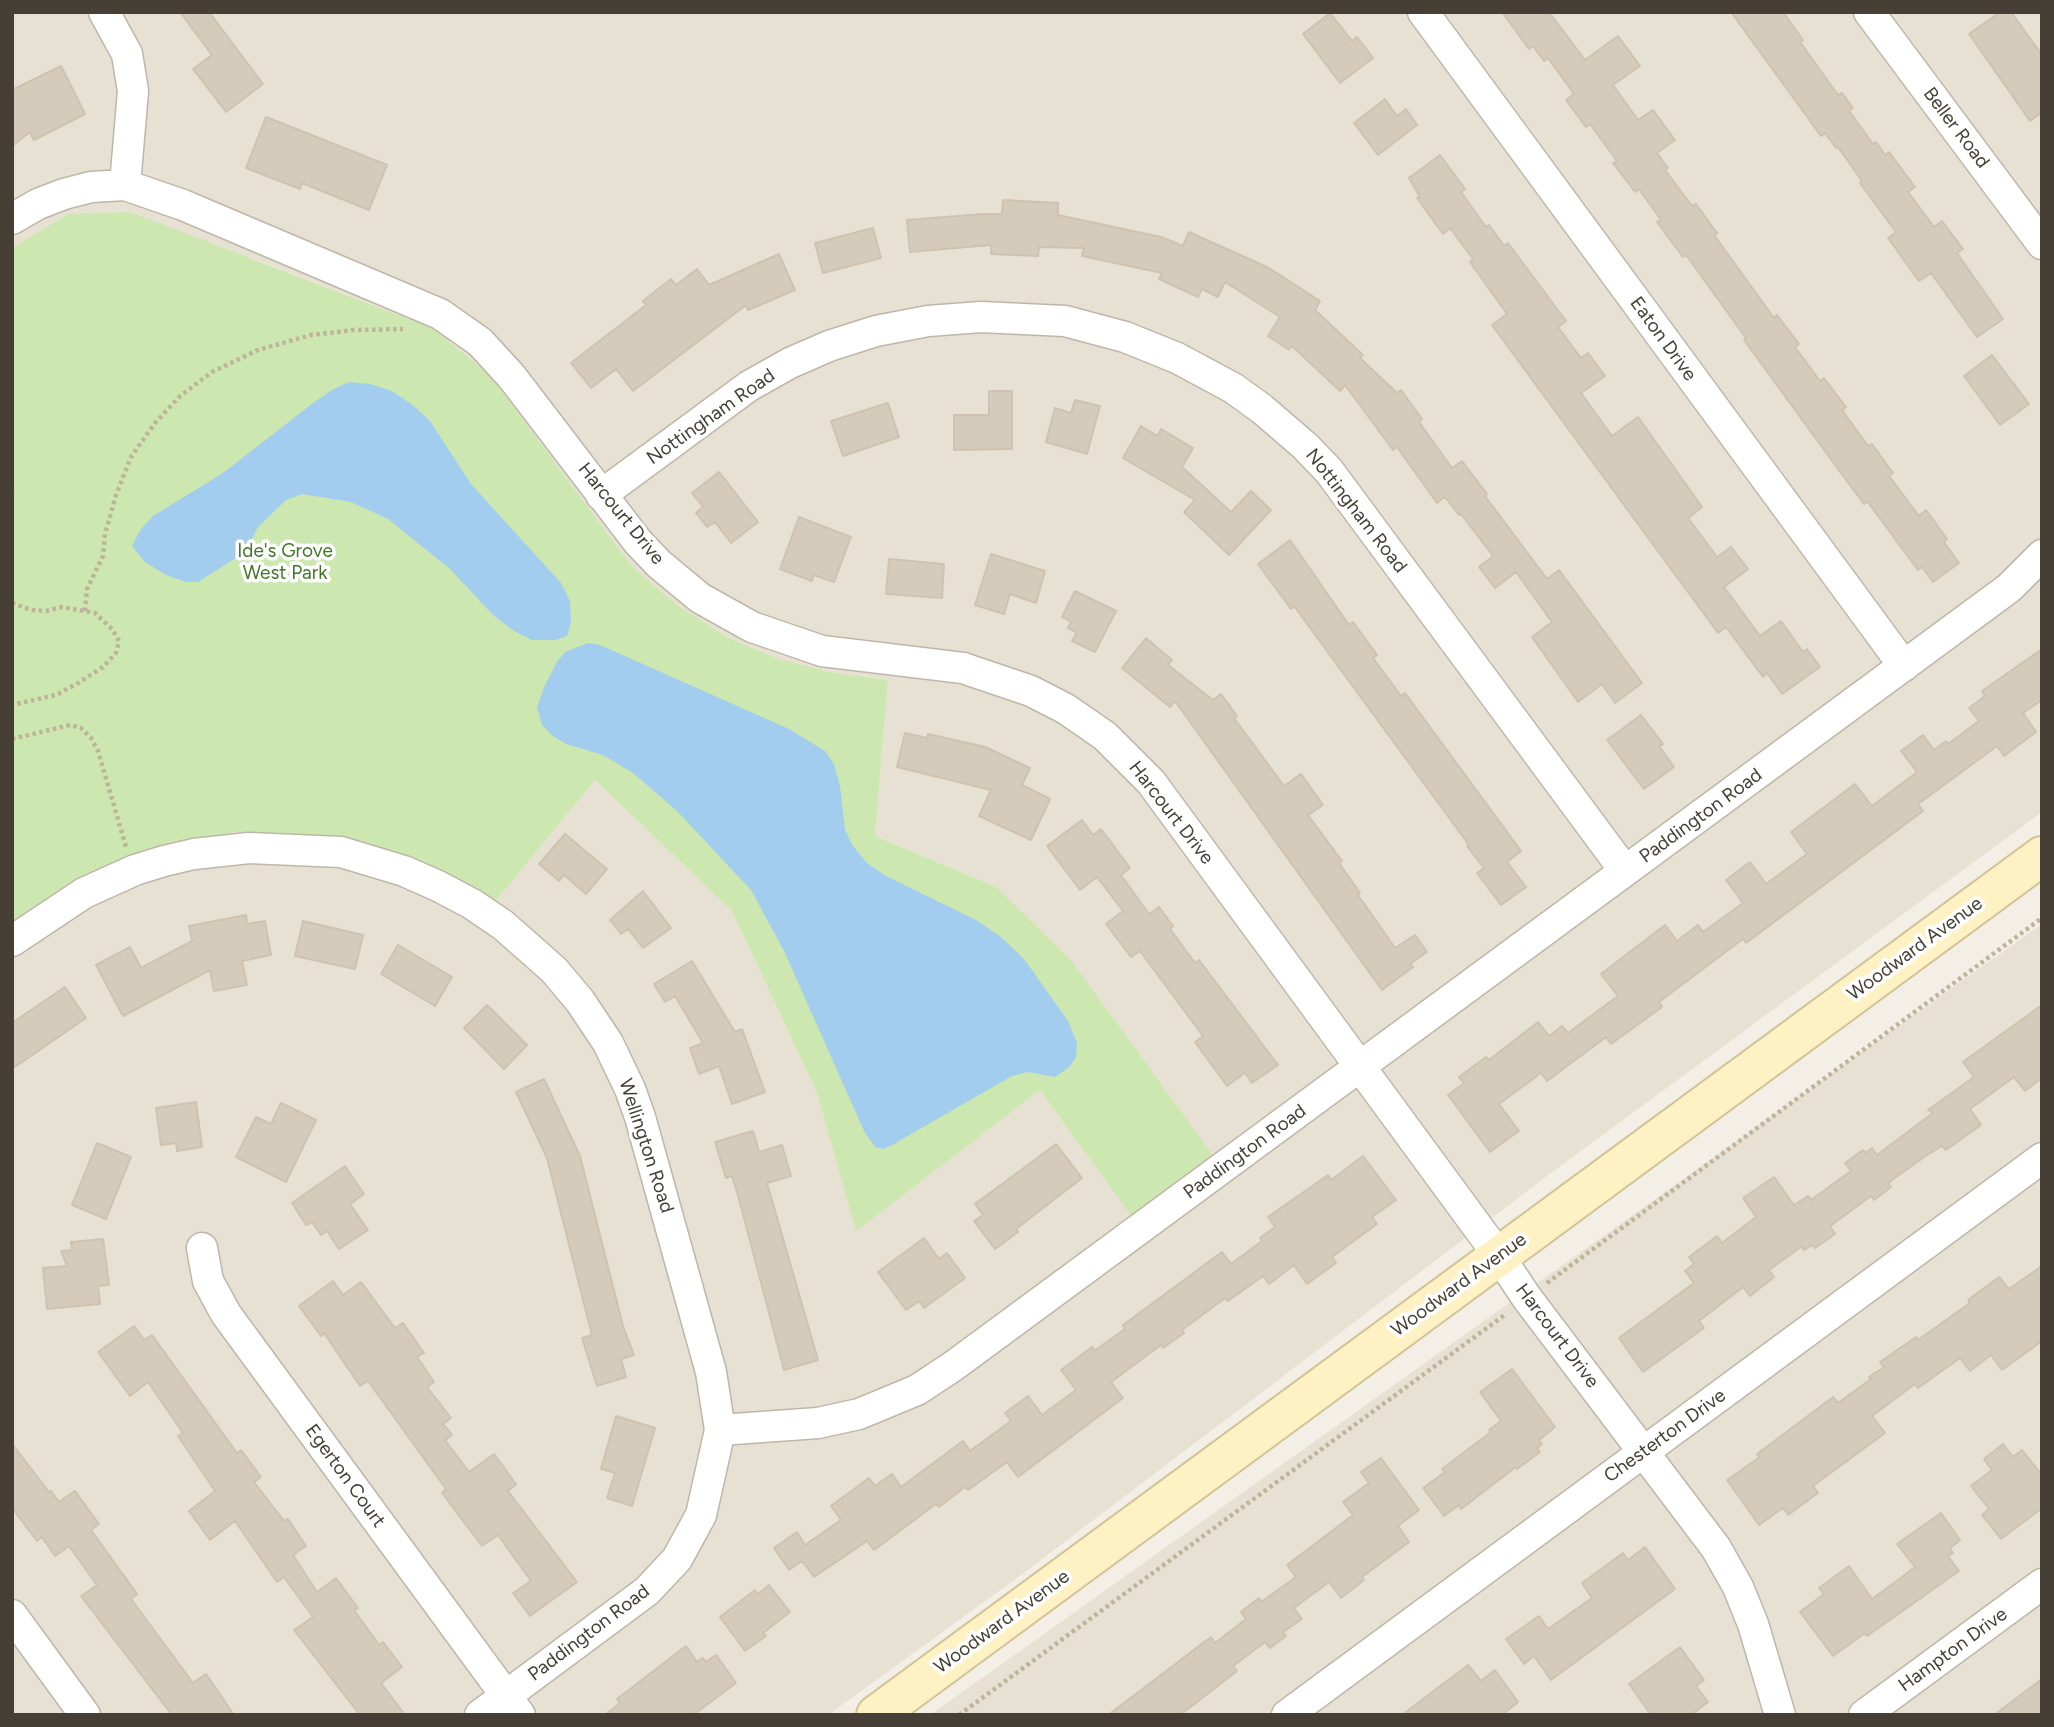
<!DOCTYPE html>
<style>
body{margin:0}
#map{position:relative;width:2054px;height:1727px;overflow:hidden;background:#f3efe6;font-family:Figtree,sans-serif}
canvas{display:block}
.frame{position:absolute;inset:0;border:14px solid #453f35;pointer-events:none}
</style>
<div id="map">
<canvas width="2054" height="1727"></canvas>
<div class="frame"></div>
</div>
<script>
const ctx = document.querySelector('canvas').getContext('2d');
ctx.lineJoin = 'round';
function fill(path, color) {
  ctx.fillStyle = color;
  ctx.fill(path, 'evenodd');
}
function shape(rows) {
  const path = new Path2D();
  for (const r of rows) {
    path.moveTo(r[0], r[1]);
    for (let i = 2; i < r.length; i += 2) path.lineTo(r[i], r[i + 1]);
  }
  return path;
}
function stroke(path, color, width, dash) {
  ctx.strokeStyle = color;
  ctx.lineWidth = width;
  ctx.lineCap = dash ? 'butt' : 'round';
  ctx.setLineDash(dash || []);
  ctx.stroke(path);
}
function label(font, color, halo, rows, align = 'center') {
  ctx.font = font + ' Figtree,sans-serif';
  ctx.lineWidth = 7;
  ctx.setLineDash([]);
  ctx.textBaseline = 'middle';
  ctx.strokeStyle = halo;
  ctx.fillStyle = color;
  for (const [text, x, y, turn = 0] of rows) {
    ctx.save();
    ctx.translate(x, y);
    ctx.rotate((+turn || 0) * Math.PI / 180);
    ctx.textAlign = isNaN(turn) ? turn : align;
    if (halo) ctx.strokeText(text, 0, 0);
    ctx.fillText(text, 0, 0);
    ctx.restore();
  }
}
const residential = shape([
 [12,12,2042,12,2042,812,1555,1170,1017,1578,828,1715,12,1715,12,924,91,873,157,848,235,832,289,834,350,840,403,855,447,874,495,902,595,780,732,911,817,1093,856,1230,1040,1090,1132,1216,996,887,875,836,888,680,829,672,776,658,729,638,676,604,633,568,490,375,432,328,257,260,68,214,12,248],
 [2042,924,2042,1715,930,1715]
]);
const green = shape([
 [130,212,432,328,490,375,633,568,676,604,729,638,776,658,829,672,888,680,875,836,996,887,1070,959,1214,1157,1132,1217,1040,1090,856,1231,817,1093,732,911,595,780,495,902,447,874,403,855,350,840,289,834,235,832,157,848,91,873,12,924,12,248,68,214]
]);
const water = shape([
 [349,382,370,384,392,391,414,406,430,421,471,484,561,583,570,601,571,622,567,636,555,640,532,640,514,631,493,615,450,569,388,519,351,502,302,494,286,500,258,527,245,552,198,582,187,582,166,575,145,562,132,546,141,529,153,516,223,473,313,403,332,390],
 [588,643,600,645,789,729,825,751,834,764,840,786,845,830,853,846,867,863,886,876,976,920,1001,937,1024,959,1068,1021,1077,1043,1076,1058,1068,1068,1055,1077,1028,1072,1012,1076,892,1145,883,1149,875,1147,864,1131,784,951,751,890,677,811,633,773,603,755,566,744,553,736,542,725,537,707,544,687,557,662,565,652]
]);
const building = shape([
 [180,12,209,12,263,84,226,112,193,69,212,55,180,12],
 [1502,12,1549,12,1585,60,1618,36,1640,66,1613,85,1638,120,1653,110,1675,140,1657,153,1668,168,1665,170,1692,206,1696,204,1717,233,1714,235,1774,318,1777,315,1799,344,1795,347,1820,381,1824,378,1846,407,1842,410,1868,446,1872,444,1893,473,1889,476,1919,516,1926,510,1947,539,1944,542,1959,563,1933,582,1922,567,1918,570,1867,501,1864,504,1838,469,1744,340,1746,338,1686,255,1683,257,1657,222,1661,220,1639,189,1635,192,1613,163,1617,161,1590,124,1586,127,1566,100,1574,94,1548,58,1544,61,1533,46,1529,49,1502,12],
 [1731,12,1783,12,1803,40,1800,42,1838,95,1842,93,1853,108,1849,111,1873,144,1876,142,1885,155,1889,152,1915,187,1908,192,1934,227,1942,221,1963,249,1957,253,2003,319,1977,337,1931,273,1919,281,1888,238,1896,232,1860,183,1862,181,1838,147,1836,148,1825,133,1821,136,1731,12],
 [2000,12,2011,12,2042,55,2042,112,2030,121,1969,34,2000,12],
 [1330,13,1352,41,1357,37,1373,58,1340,83,1303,34,1330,13],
 [61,66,85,114,34,140,30,132,12,146,12,90,61,66],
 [1385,99,1397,116,1406,109,1417,125,1378,155,1354,123,1385,99],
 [266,117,387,165,369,210,302,183,300,189,246,168,266,117],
 [1440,155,1465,189,1461,192,1486,227,1489,225,1504,246,1508,243,1566,321,1558,327,1581,358,1588,353,1605,376,1581,393,1612,436,1638,417,1702,507,1688,518,1717,557,1731,547,1748,569,1724,587,1760,636,1781,621,1803,652,1807,649,1820,667,1782,694,1767,673,1763,677,1726,627,1718,633,1492,325,1507,314,1470,262,1473,259,1450,228,1443,234,1417,198,1420,197,1409,178,1440,155],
 [1003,200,1058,203,1058,215,1161,237,1183,246,1189,232,1269,268,1320,301,1315,310,1363,355,1360,358,1397,393,1401,390,1422,419,1419,422,1452,468,1462,461,1487,494,1485,496,1547,579,1559,570,1642,683,1615,703,1602,684,1578,702,1532,637,1552,622,1516,572,1495,588,1479,567,1493,556,1461,514,1459,515,1445,497,1437,503,1397,447,1393,450,1345,385,1340,391,1292,346,1289,350,1268,336,1280,317,1225,282,1218,297,1202,289,1198,297,1159,279,1162,273,1082,256,1084,248,1039,247,1038,256,991,254,991,245,910,252,907,220,983,214,1002,214,1003,200],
 [873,228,881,258,823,273,815,243,873,228],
 [779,254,795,290,748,310,746,305,633,391,616,369,591,388,571,363,646,305,643,301,671,279,676,285,697,269,709,285,779,254],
 [1992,355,2029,404,2000,425,1964,376,1992,355],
 [989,391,1012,391,1012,449,954,450,954,415,989,415,989,391],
 [1075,400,1100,406,1087,454,1046,442,1055,408,1071,413,1075,400],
 [888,403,899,437,843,456,831,421,888,403],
 [1141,426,1157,436,1161,429,1193,448,1182,467,1231,512,1251,491,1271,510,1229,555,1184,512,1195,500,1123,458,1141,426],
 [719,472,758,522,731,543,715,522,707,527,696,513,703,507,692,493,719,472],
 [799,517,851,537,834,582,814,575,812,581,780,569,799,517],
 [1290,540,1349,625,1353,622,1377,655,1373,658,1401,696,1405,693,1521,851,1507,862,1526,887,1501,905,1477,873,1484,868,1467,846,1469,845,1294,606,1291,609,1258,564,1290,540],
 [991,554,1045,571,1036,603,1010,594,1004,614,975,605,991,554],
 [889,559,944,564,942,598,886,594,889,559],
 [1075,591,1116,611,1095,652,1072,641,1077,633,1068,628,1071,622,1062,617,1075,591],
 [1146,638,1172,660,1168,665,1213,700,1221,694,1237,716,1234,718,1284,786,1301,774,1323,805,1308,815,1342,861,1339,863,1360,893,1358,895,1395,948,1415,935,1427,952,1410,964,1413,967,1382,990,1175,701,1170,707,1122,668,1146,638],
 [2042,649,2042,700,2023,713,2036,732,2004,756,1997,746,1918,804,1923,811,1746,943,1743,939,1659,1002,1662,1007,1611,1044,1606,1037,1547,1081,1541,1073,1499,1104,1519,1131,1490,1152,1448,1095,1464,1083,1459,1077,1486,1057,1489,1060,1538,1022,1549,1036,1562,1026,1568,1033,1618,996,1601,974,1665,925,1677,941,1698,925,1703,932,1743,903,1726,880,1750,862,1766,884,1807,854,1791,832,1855,784,1872,806,1917,772,1901,751,1923,735,1934,750,1946,741,1948,744,1979,721,1969,708,1985,696,1982,691,2042,649],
 [1641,715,1663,744,1659,746,1674,767,1644,789,1607,740,1641,715],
 [905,733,927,738,928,734,985,747,1030,768,1022,785,1050,799,1031,840,979,816,991,790,897,767,905,733],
 [1082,820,1093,835,1101,829,1130,868,1121,875,1149,914,1159,907,1173,926,1170,929,1195,963,1199,960,1278,1065,1252,1083,1245,1073,1227,1086,1195,1042,1203,1036,1140,951,1131,957,1106,924,1123,911,1097,877,1080,890,1047,846,1082,820],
 [565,834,607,869,586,894,564,875,559,881,539,864,565,834],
 [643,891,671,928,643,948,628,929,621,934,610,920,643,891],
 [246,915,247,924,265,921,271,955,242,961,247,985,214,991,210,970,123,1016,96,965,130,947,141,968,192,941,189,926,246,915],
 [303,921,363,935,355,969,295,956,303,921],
 [398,945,452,977,435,1006,381,974,398,945],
 [692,961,735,1032,742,1029,765,1092,732,1104,719,1066,699,1074,690,1048,703,1043,675,996,665,1002,654,984,692,961],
 [65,987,86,1018,12,1069,12,1023,65,987],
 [487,1005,527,1045,504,1069,464,1028,487,1005],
 [2042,1005,2042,1078,2025,1091,2014,1077,1970,1109,1981,1125,1946,1150,1942,1146,1927,1155,1888,1183,1891,1187,1874,1200,1871,1196,1830,1226,1835,1234,1815,1248,1812,1245,1804,1250,1802,1246,1769,1270,1774,1277,1750,1296,1743,1287,1699,1321,1704,1328,1643,1372,1619,1338,1694,1283,1685,1271,1694,1264,1689,1257,1717,1236,1722,1243,1756,1217,1743,1198,1774,1177,1794,1205,1808,1196,1811,1200,1851,1171,1845,1163,1863,1150,1866,1153,1872,1148,1877,1155,1933,1113,1928,1110,1974,1077,1963,1062,2042,1005],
 [544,1079,580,1156,623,1326,634,1355,621,1359,626,1377,597,1386,582,1338,592,1335,547,1158,516,1092,544,1079],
 [196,1102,202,1147,177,1151,176,1143,161,1145,156,1108,196,1102],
 [281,1103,316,1120,286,1182,236,1157,256,1117,271,1124,281,1103],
 [753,1131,759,1152,782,1145,791,1176,767,1183,818,1360,784,1370,739,1199,732,1176,726,1178,715,1142,753,1131],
 [97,1143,131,1157,106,1219,72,1205,97,1143],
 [1056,1144,1082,1178,1016,1229,1018,1232,995,1249,974,1221,983,1215,975,1204,1056,1144],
 [1363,1156,1396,1200,1372,1217,1377,1224,1332,1257,1336,1263,1307,1284,1294,1265,1269,1284,1263,1276,1228,1301,1225,1298,1182,1330,1184,1333,1163,1348,1161,1345,1111,1382,1123,1398,1018,1477,1007,1462,968,1490,965,1487,939,1507,936,1504,874,1550,867,1541,814,1577,802,1561,789,1570,774,1548,797,1532,805,1545,841,1520,831,1506,869,1478,875,1486,892,1474,901,1487,963,1441,970,1451,1011,1421,1005,1413,1028,1396,1042,1415,1076,1390,1061,1370,1092,1347,1094,1351,1125,1329,1123,1325,1222,1252,1231,1264,1262,1241,1260,1238,1275,1227,1268,1217,1328,1175,1331,1180,1363,1156],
 [345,1166,364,1194,350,1204,368,1230,339,1249,327,1231,321,1235,312,1222,306,1225,292,1203,345,1166],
 [924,1238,939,1259,947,1253,965,1278,924,1308,919,1301,906,1310,878,1272,924,1238],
 [103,1239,109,1285,98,1286,100,1304,47,1309,43,1268,67,1266,61,1251,72,1250,71,1242,103,1239],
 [2042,1266,2042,1341,2002,1370,1991,1355,1970,1371,1960,1358,1918,1388,1915,1384,1872,1416,1885,1433,1813,1486,1818,1493,1788,1515,1783,1508,1759,1525,1727,1480,1760,1457,1757,1454,1833,1397,1838,1403,1871,1379,1869,1377,1884,1367,1880,1362,1916,1337,1918,1340,1970,1303,1968,1300,1999,1277,2009,1289,2042,1266],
 [333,1281,343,1295,361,1282,395,1328,403,1323,424,1353,417,1357,434,1382,427,1387,451,1418,443,1424,452,1435,445,1440,469,1472,494,1454,516,1484,508,1491,577,1582,530,1616,513,1593,531,1581,498,1535,482,1546,442,1493,446,1489,368,1381,360,1386,324,1333,321,1336,299,1306,333,1281],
 [134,1326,144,1340,152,1335,237,1453,241,1450,261,1477,254,1482,284,1521,288,1519,306,1546,293,1555,317,1592,336,1578,358,1608,354,1610,379,1645,383,1642,402,1667,381,1683,405,1715,360,1715,294,1630,313,1617,284,1577,277,1582,235,1521,210,1540,189,1511,215,1491,178,1436,183,1433,148,1382,130,1396,98,1352,134,1326],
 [1512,1369,1555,1427,1539,1440,1542,1444,1537,1448,1540,1452,1517,1469,1516,1467,1461,1509,1459,1505,1444,1516,1423,1488,1445,1472,1442,1469,1491,1432,1489,1430,1501,1421,1480,1392,1512,1369],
 [616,1416,655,1428,632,1506,607,1498,615,1473,601,1469,616,1416],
 [12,1444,49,1492,51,1491,59,1502,75,1491,99,1524,91,1530,137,1594,131,1599,193,1683,206,1674,234,1715,172,1715,81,1596,97,1585,69,1546,55,1556,42,1537,37,1541,12,1508,12,1444],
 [2003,1444,2013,1457,2022,1450,2042,1475,2042,1508,2001,1539,1982,1515,1989,1509,1971,1486,1992,1470,1984,1459,2003,1444],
 [1381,1458,1419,1510,1398,1526,1409,1542,1362,1577,1364,1580,1341,1598,1329,1582,1294,1608,1302,1619,1283,1632,1286,1636,1270,1648,1265,1642,1233,1666,1237,1671,1180,1715,1108,1715,1211,1637,1215,1643,1246,1619,1241,1612,1259,1598,1261,1602,1296,1577,1287,1565,1353,1515,1343,1502,1369,1483,1361,1472,1381,1458],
 [1941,1513,1960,1540,1950,1548,1953,1553,1948,1556,1959,1571,1867,1636,1865,1633,1833,1656,1800,1612,1824,1594,1819,1588,1849,1566,1872,1599,1898,1580,1915,1567,1897,1544,1941,1513],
 [1645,1547,1675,1589,1551,1680,1534,1656,1524,1664,1506,1639,1539,1616,1548,1629,1592,1598,1582,1583,1623,1553,1628,1560,1645,1547],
 [769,1585,790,1612,763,1633,766,1636,745,1651,720,1617,755,1590,758,1594,769,1585],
 [686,1646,697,1662,703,1658,706,1662,716,1655,736,1683,693,1715,605,1715,620,1703,617,1699,686,1646],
 [1680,1647,1704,1680,1696,1686,1708,1702,1691,1715,1651,1715,1629,1684,1680,1647],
 [1468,1665,1481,1681,1495,1670,1518,1702,1502,1715,1402,1715,1468,1665],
 [2042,1679,2042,1715,1994,1715,2042,1679]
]);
const path = shape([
 [12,488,12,496],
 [12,603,31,610,46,611,62,607,95,613,112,629,119,641,116,653,103,667,78,683,56,695,12,705],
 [85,611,87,589,103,556,105,534,116,495,131,457,155,423,179,397,212,372,258,350,311,335,354,330,403,329],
 [12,739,70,725,81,728,91,738,98,751,126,847],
 [1547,1283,2042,918],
 [959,1715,1506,1314]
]);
const minor = shape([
 [104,12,127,54,133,91,125,185],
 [1423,12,1904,666],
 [1869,12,2042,244],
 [12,219,38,204,64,194,91,187,125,185,183,205,440,314,480,342,512,377,638,542,659,564,700,598,752,627,822,651,963,668,1031,691,1066,709,1105,736,1151,782,1499,1256,1527,1298,1716,1548,1738,1587,1753,1624,1780,1715],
 [601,495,749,386,790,363,829,346,876,331,928,321,981,317,1065,321,1125,337,1177,358,1233,388,1262,409,1305,446,1329,471,1625,871],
 [12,941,84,893,135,870,164,861,194,854,249,848,341,852,404,871,438,886,472,904,503,925,554,970,580,1001,608,1043,630,1089,640,1117,711,1372,720,1430,701,1515,677,1559,647,1591,480,1715],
 [202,1248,208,1281,226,1314,520,1715],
 [720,1430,818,1423,859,1414,917,1390,952,1367,2009,588,2042,555],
 [12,1615,85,1715],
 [1287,1715,2042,1158],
 [1864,1715,2042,1584]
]);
const secondary = shape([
 [876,1715,2042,856]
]);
const streetNames = [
 ["Beller Road",1956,128,53],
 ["Eaton Drive",1663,339,54],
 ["Nottingham Road",711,417,-35],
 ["Nottingham Road",1356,511,52],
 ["Harcourt Drive",621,514,51],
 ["Harcourt Drive",1171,813,52],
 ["Paddington Road",1701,816,-36],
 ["Woodward Avenue",1915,949,-36],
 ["Wellington Road",646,1146,72],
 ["Paddington Road",1245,1152,-36],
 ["Woodward Avenue",1459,1285,-36],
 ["Harcourt Drive",1557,1336,53],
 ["Chesterton Drive",1665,1436,-36],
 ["Egerton Court",345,1476,54],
 ["Woodward Avenue",1002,1622,-36],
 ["Paddington Road",589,1633,-37],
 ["Hampton Drive",1953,1650,-36]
];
const parkNames = [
 ["Ide's Grove",285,551],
 ["West Park",285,573]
];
fill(residential, '#e7e1d4');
fill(green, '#cce7af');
fill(water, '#a2cdef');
fill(building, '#d4cbbb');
stroke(building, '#cfc3af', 2);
stroke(minor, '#beb7a9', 33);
stroke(secondary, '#d2c496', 42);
stroke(path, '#bfb39a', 4.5, [3.5, 3.5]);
stroke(minor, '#fff', 30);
stroke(secondary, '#fef2c5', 38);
label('19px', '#453f35', '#fff', streetNames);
label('19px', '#447629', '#fff', parkNames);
</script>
